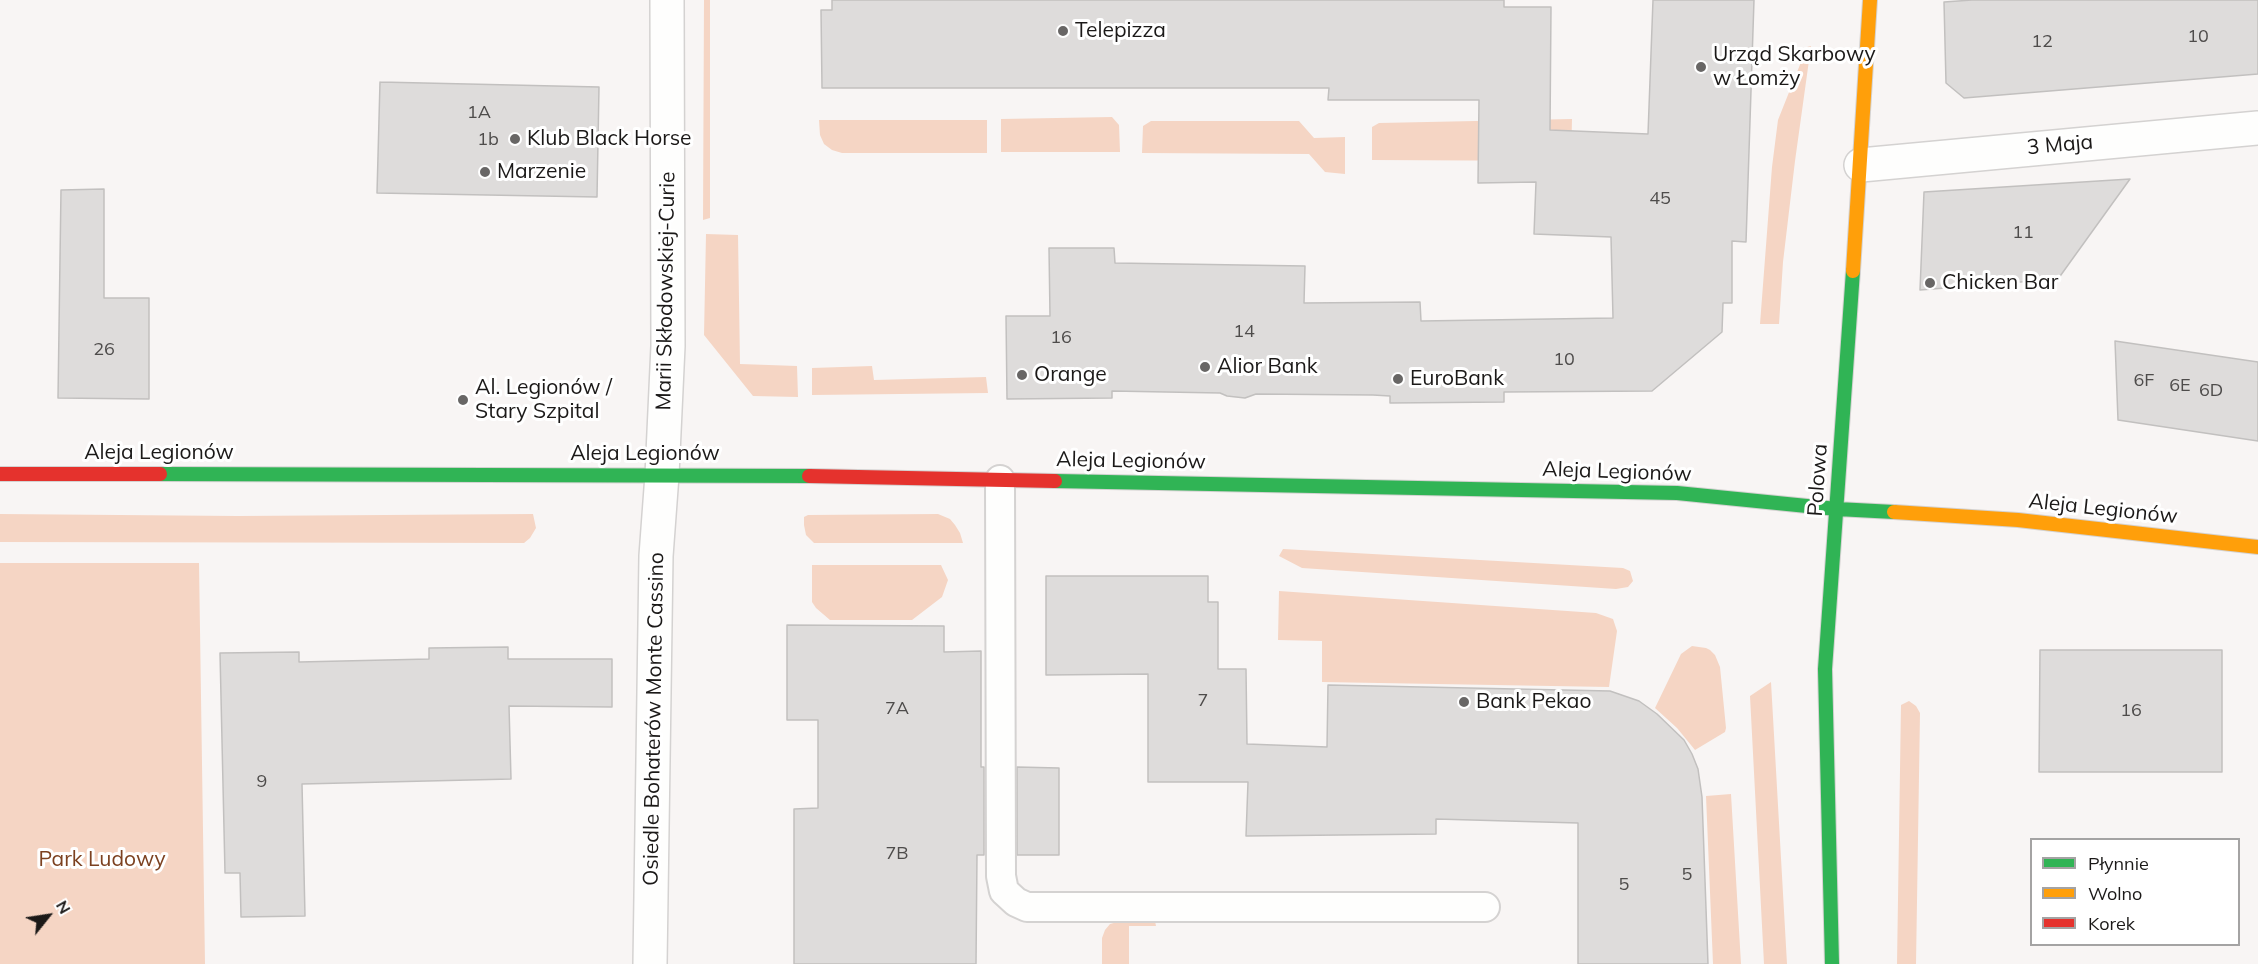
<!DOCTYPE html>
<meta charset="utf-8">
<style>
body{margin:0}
#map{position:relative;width:2258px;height:964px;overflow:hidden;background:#f8f5f4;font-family:Mulish,sans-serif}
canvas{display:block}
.legend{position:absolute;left:2030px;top:838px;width:210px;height:108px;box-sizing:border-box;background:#fff;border:2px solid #a4a3a3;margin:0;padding:8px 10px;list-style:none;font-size:18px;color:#1b1918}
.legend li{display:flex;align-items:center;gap:12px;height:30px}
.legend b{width:30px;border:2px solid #a4a3a3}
.north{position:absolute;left:18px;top:886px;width:60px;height:60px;-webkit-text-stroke:4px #fff;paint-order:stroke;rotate:60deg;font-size:16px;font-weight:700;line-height:24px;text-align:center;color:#1b1918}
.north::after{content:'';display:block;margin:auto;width:21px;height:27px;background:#1b1918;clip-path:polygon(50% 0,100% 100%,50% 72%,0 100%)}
</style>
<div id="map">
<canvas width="2258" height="964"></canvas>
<ul class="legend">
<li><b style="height:8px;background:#30b455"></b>Płynnie</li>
<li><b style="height:8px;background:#ff9f0a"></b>Wolno</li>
<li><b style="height:8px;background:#e5322d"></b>Korek</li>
</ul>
<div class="north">N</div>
</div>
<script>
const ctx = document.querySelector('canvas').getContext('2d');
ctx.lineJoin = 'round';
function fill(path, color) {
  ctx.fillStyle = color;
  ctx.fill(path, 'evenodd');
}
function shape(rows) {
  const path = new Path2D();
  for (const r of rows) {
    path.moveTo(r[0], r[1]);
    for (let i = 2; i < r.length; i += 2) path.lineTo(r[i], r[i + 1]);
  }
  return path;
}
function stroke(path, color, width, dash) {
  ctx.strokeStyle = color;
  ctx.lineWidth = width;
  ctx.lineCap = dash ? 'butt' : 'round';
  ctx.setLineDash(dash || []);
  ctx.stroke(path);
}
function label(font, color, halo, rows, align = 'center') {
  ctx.font = font + ' Mulish,sans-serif';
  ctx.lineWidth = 6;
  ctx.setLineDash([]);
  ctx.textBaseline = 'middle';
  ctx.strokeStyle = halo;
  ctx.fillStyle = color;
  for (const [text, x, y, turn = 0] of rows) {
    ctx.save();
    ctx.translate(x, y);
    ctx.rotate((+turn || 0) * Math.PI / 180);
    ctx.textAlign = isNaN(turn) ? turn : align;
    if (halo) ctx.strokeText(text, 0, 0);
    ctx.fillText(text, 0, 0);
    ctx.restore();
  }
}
const green = shape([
 [704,0,710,0,710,218,703,220],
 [1811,46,1795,161,1783,262,1779,324,1760,324,1772,167,1778,120,1807,47],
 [1112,117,1119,125,1120,152,1001,152,1001,119],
 [1572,119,1571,161,1372,160,1372,127,1379,123],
 [819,120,987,120,987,153,842,153,832,150,824,144,820,135],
 [1151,121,1299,121,1314,138,1345,137,1345,174,1325,172,1309,154,1142,153,1143,126],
 [706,234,738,235,740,364,797,366,798,397,753,396,704,335],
 [872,366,874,380,986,377,988,393,812,395,812,368],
 [0,514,238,516,533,514,536,528,530,538,524,543,0,542],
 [938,514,950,519,955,525,960,533,963,543,814,543,806,535,804,525,804,517,808,515],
 [1283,549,1623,568,1630,571,1633,581,1628,587,1616,589,1302,568,1279,556],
 [0,563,199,563,205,964,0,964],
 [812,565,941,565,948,580,942,597,912,620,830,620,816,608,812,602],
 [1279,591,1596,613,1613,619,1617,631,1609,687,1322,682,1322,641,1278,640],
 [1692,646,1706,648,1710,650,1715,655,1720,667,1726,728,1725,732,1695,750,1677,728,1655,708,1681,654],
 [1771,682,1787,964,1764,964,1750,696],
 [1909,701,1916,706,1920,713,1916,964,1897,964,1901,705],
 [1731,794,1741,964,1713,964,1706,796],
 [1121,921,1155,921,1156,926,1129,926,1129,964,1102,964,1102,938,1105,930,1110,924]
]);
const building = shape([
 [832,0,1504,0,1504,7,1551,7,1550,130,1648,134,1653,0,1754,0,1746,242,1732,241,1732,303,1723,303,1722,332,1652,391,1504,392,1504,402,1390,403,1390,396,1373,395,1256,394,1245,398,1227,396,1220,393,1112,391,1112,398,1007,399,1006,316,1050,316,1049,248,1114,248,1115,263,1305,266,1304,303,1420,302,1421,321,1613,318,1611,237,1534,234,1536,182,1478,183,1479,100,1328,100,1329,88,822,88,821,10,832,10,832,0],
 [1972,0,2258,0,2258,74,1964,98,1946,83,1944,2,1972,0],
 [380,82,599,87,597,197,377,193,380,82],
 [2130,179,2058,279,1920,290,1924,192,2130,179],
 [104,189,104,298,149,298,149,399,58,398,61,190,104,189],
 [2115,341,2258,362,2258,441,2118,420,2115,341],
 [1046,576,1208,576,1208,602,1218,602,1218,669,1246,669,1247,744,1327,747,1328,685,1610,691,1639,701,1657,714,1684,740,1692,754,1698,769,1702,797,1708,964,1578,964,1578,823,1436,819,1436,834,1246,836,1248,782,1148,782,1148,674,1046,675,1046,576],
 [787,625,944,626,944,652,981,651,981,767,984,767,984,855,977,855,976,964,794,964,794,809,818,808,818,720,787,720,787,625],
 [508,647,508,659,612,659,612,707,509,706,511,779,302,784,305,916,241,917,240,873,225,873,220,653,299,652,299,662,429,659,429,648,508,647],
 [2040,650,2222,650,2222,772,2039,772,2040,650],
 [1017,767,1059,768,1059,855,1017,855,1017,767]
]);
const lane = shape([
 [1000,480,1001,876,1004,891,1016,902,1027,907,1485,907]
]);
const street = shape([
 [1861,165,2258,128],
 [650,964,656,556,662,475,668,346,667,0]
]);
const fast = shape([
 [160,474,809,476],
 [1055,481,1677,493,1837,509,1894,512],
 [1832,964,1825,669,1853,271]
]);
const slow = shape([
 [1853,271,1870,0],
 [1894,512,2018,520,2258,547]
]);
const jam = shape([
 [0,474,160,474],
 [809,476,1055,481]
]);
const markers = [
 [1063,31,6,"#686665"],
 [1701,67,6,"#686665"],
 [515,139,6,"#686665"],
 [485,172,6,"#686665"],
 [1930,283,6,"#686665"],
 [1205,367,6,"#686665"],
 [1022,375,6,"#686665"],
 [1398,379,6,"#686665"],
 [463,400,6,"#686665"],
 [1464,702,6,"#686665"]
];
const numberNames = [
 ["10",2198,37],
 ["12",2042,42],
 ["1A",479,113],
 ["1b",488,140],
 ["45",1660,199],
 ["11",2023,233],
 ["14",1244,332],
 ["16",1061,338],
 ["26",104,350],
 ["10",1564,360],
 ["6F",2144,381],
 ["6E",2180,386],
 ["6D",2211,391],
 ["7",1203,701],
 ["7A",897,709],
 ["16",2131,711],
 ["9",262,782],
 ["7B",897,854],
 ["5",1687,875],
 ["5",1624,885]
];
const poiNames = [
 ["Telepizza",1075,31],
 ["Urząd Skarbowy",1713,55],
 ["w Łomży",1713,79],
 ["Klub Black Horse",527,139],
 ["Marzenie",497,172],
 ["Chicken Bar",1942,283],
 ["Alior Bank",1217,367],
 ["Orange",1034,375],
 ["EuroBank",1410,379],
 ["Al. Legionów /",475,388],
 ["Stary Szpital",475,412],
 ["Bank Pekao",1476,702]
];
const streetNames = [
 ["3 Maja",2060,145,-5],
 ["Marii Skłodowskiej-Curie",666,291,-89],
 ["Aleja Legionów",159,453],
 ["Aleja Legionów",645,454],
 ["Aleja Legionów",1131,461,1],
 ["Aleja Legionów",1617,472,2],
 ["Polowa",1818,480,-86],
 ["Aleja Legionów",2103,509,6],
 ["Osiedle Bohaterów Monte Cassino",654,719,-89]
];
const parkNames = [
 ["Park Ludowy",102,860]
];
fill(green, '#f5d5c4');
fill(building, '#dedcdb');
stroke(building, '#c2c0bf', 1.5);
stroke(lane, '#d4d2d1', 32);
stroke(street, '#d4d2d1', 36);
stroke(fast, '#d4d2d1', 16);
stroke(slow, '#d4d2d1', 16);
stroke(jam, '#d4d2d1', 16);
stroke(lane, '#fefefd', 28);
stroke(street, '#fefefd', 33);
stroke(fast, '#30b455', 14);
stroke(slow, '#ff9f0a', 14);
stroke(jam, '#e5322d', 14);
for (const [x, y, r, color] of markers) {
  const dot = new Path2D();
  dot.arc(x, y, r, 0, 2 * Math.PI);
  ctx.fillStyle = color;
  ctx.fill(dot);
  stroke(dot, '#fff', 2);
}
label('18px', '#4e4c4b', null, numberNames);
label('21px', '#1b1918', '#fff', poiNames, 'left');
label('21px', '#1b1918', '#fff', streetNames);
label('21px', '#7c4120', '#fff', parkNames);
</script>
